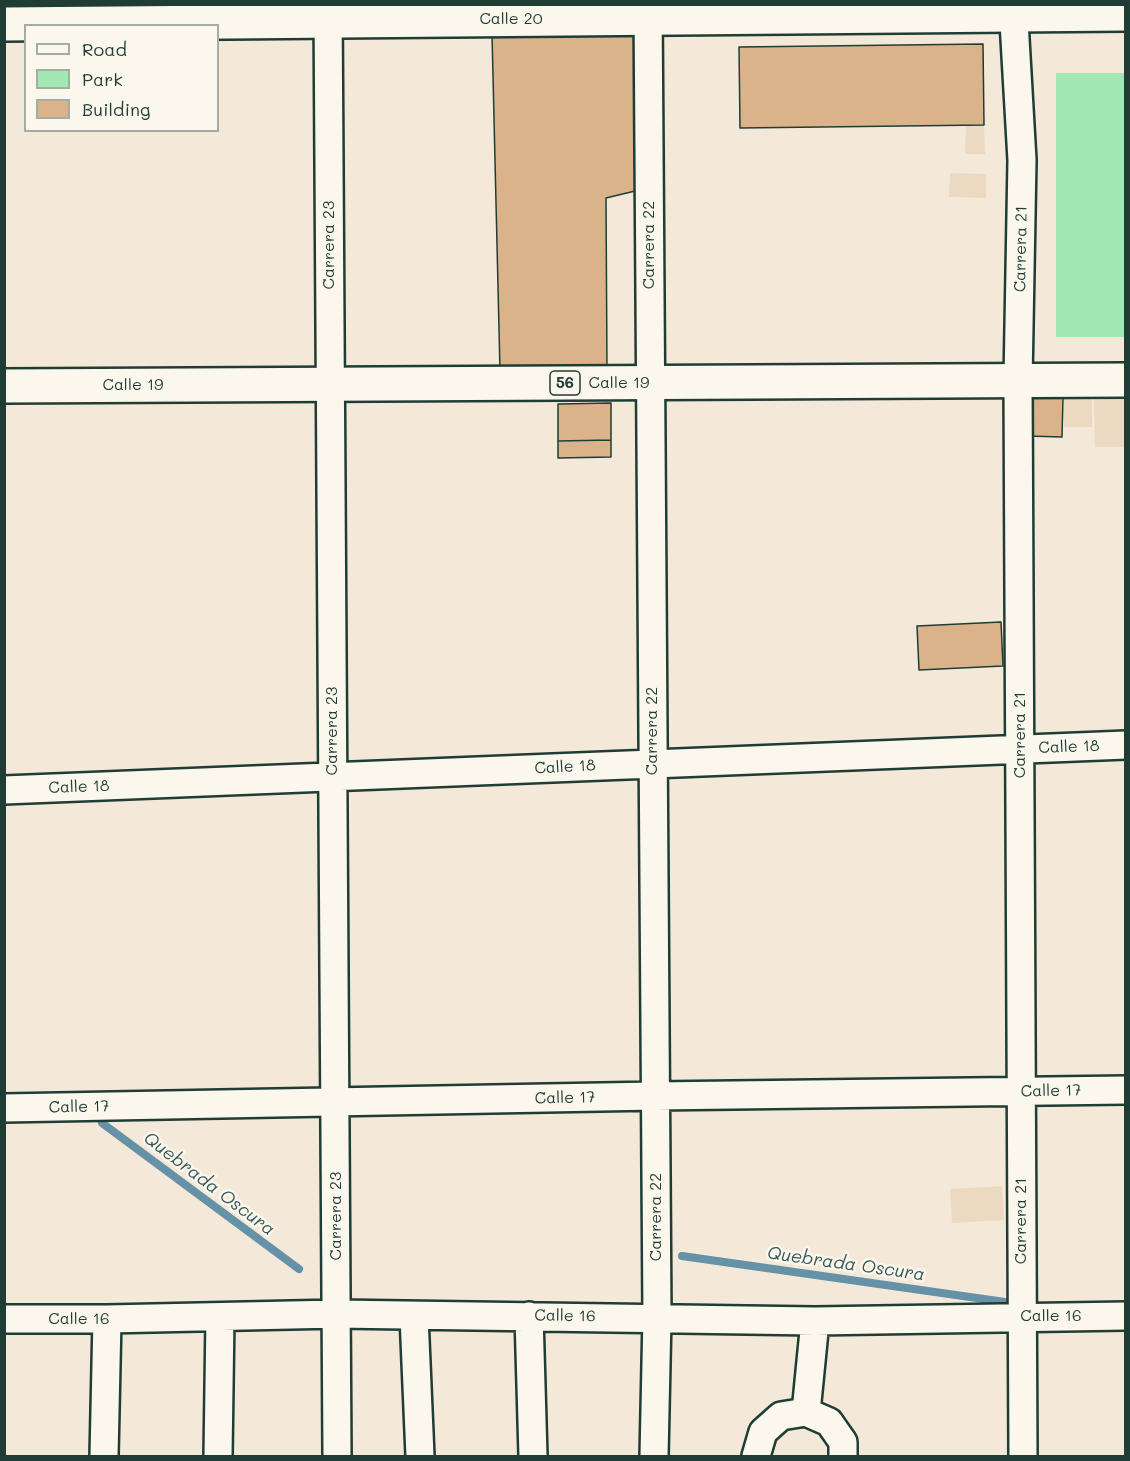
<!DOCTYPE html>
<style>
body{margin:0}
#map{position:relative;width:1130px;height:1461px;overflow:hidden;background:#f4e9d9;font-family:Mali,sans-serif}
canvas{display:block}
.frame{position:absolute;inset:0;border:6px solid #1f3d34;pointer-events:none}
.legend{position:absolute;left:24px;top:24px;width:195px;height:108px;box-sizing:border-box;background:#fbf7ec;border:2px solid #a3ada2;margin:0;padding:8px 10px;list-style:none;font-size:18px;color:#1f3d34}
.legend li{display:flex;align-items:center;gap:12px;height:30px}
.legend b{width:30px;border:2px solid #a3ada2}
</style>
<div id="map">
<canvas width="1130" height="1461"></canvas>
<div class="frame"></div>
<ul class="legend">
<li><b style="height:8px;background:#fbf7ec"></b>Road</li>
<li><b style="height:16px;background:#a2e8b5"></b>Park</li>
<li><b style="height:16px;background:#dab38b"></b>Building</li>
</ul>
</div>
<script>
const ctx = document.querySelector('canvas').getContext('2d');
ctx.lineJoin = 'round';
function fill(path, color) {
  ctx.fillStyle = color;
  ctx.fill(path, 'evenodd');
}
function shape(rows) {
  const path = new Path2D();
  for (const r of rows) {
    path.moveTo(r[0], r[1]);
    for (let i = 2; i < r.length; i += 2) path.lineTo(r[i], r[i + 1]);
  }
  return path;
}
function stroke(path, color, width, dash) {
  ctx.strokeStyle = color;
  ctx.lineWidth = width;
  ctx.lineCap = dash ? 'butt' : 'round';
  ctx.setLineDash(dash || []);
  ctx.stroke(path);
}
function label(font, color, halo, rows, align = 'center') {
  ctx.font = font + ' Mali,sans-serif';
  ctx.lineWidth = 5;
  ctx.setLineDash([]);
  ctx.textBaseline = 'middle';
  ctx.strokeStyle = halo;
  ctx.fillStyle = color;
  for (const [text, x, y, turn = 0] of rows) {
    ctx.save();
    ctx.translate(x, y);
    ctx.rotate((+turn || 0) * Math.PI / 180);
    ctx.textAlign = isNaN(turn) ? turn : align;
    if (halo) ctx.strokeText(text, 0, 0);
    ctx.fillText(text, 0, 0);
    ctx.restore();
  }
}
const built = shape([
 [966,125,984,125,985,154,965,154],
 [950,173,986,174,986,198,949,197],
 [1094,397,1125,397,1125,447,1095,447],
 [1064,398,1092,398,1092,427,1064,427],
 [1002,1186,1004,1220,952,1223,950,1189]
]);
const green = shape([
 [1056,73,1125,73,1125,337,1056,337]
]);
const stream = shape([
 [102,1123,299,1269],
 [682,1256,1005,1302]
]);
const building = shape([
 [634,32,635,191,606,198,607,371,500,371,492,34,634,32],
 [983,44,984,125,740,128,739,47,983,44],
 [1028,398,1063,398,1062,437,1027,436,1028,398],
 [611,403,611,440,558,441,558,404,611,403],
 [611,440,611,457,558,458,558,441,611,440],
 [1001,622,1003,666,919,670,917,626,1001,622]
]);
const minor = shape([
 [328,4,337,1456],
 [648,4,657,1317,654,1456],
 [1013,4,1022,160,1018,381,1023,1456],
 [4,790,1126,745],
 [4,1108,655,1096,1126,1090],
 [414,1316,420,1456],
 [529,1316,533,1456],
 [4,1319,107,1319,337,1314,815,1321,1126,1316],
 [806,1412,815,1321],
 [104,1456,107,1319],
 [218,1456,220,1317],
 [756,1456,763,1432,781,1416,806,1412,829,1422,843,1442,843,1456]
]);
const major = shape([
 [4,24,1126,14],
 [4,386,1126,380]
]);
const shields = [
 [565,383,30]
];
const shieldNames = [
 ["56",565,383]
];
const streetNames = [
 ["Calle 20",511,19],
 ["Carrera 23",329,245,-90],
 ["Carrera 22",649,245,-90],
 ["Carrera 21",1021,249,-89],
 ["Calle 19",619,383],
 ["Calle 19",133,385],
 ["Carrera 23",332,731,-90],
 ["Carrera 22",652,731,-90],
 ["Carrera 21",1020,735,-90],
 ["Calle 18",1069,747,-2],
 ["Calle 18",565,767,-3],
 ["Calle 18",79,787,-2],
 ["Calle 17",1051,1091,-1],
 ["Calle 17",565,1098,-1],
 ["Calle 17",79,1107,-1],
 ["Carrera 23",336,1216,-90],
 ["Carrera 22",656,1217,-90],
 ["Carrera 21",1021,1221,-90],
 ["Calle 16",565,1316,1],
 ["Calle 16",1051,1316],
 ["Calle 16",79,1319]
];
const waterNames = [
 ["Quebrada Oscura",209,1184,37],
 ["Quebrada Oscura",846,1264,8]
];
fill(built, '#ecd9c2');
fill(green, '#a2e8b5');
stroke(stream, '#6592a6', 8);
fill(building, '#dab38b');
stroke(building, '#1f3d34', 1.5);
stroke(minor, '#1f3d34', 32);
stroke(major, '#1f3d34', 38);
stroke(minor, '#fbf7ec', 27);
stroke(major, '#fbf7ec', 33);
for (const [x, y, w] of shields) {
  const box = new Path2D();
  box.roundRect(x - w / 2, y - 12, w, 24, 4.5);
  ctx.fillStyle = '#fbf7ec';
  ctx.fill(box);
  stroke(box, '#1f3d34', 1.5);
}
label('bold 15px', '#1f3d34', null, shieldNames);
label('16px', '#1f3d34', '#fbf7ec', streetNames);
label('italic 18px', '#36595a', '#fbf7ec', waterNames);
</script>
